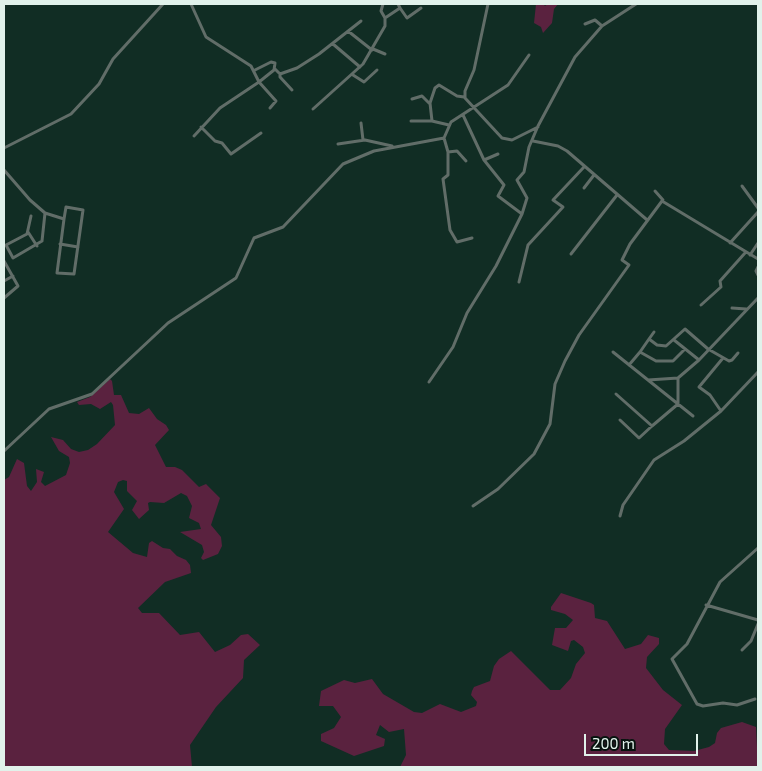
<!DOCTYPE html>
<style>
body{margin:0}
#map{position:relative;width:762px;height:771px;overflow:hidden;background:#112d24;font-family:"Exo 2",sans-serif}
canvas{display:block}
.frame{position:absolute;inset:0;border:5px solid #e1f2eb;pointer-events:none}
.scale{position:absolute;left:584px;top:734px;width:114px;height:22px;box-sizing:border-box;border:2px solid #e1f2eb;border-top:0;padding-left:6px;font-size:15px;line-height:18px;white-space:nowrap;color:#e1f2eb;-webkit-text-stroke:4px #07130f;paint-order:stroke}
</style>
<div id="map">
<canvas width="762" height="771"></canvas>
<div class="frame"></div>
<div class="scale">200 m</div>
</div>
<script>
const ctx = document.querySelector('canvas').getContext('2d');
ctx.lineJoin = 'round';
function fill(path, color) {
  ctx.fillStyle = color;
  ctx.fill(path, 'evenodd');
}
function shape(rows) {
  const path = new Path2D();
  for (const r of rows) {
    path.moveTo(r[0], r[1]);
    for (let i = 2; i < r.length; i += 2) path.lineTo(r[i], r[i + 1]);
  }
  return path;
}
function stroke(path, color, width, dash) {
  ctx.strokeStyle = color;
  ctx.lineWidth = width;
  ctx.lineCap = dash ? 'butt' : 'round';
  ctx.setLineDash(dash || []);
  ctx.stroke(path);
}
const green = shape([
 [536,4,543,4,545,6,548,4,558,4,554,9,552,23,543,33,541,27,534,23],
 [110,379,112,381,114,395,121,395,129,413,139,414,149,408,157,419,166,425,169,430,155,445,166,467,175,467,182,470,199,487,206,484,220,498,211,525,221,537,222,546,218,554,203,560,201,558,204,552,202,545,180,532,201,529,199,523,189,518,192,506,187,496,181,493,164,503,150,502,148,503,149,510,139,519,132,510,137,501,127,491,127,481,123,480,118,482,114,492,124,509,108,532,133,553,147,557,149,543,152,541,163,548,170,549,177,556,186,560,190,565,191,573,165,582,138,608,142,613,159,613,180,635,199,632,215,652,230,645,241,635,248,634,260,645,244,660,243,678,216,707,190,745,192,767,4,767,4,480,9,477,17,459,24,463,27,486,31,491,37,482,36,469,44,472,41,482,45,486,66,475,70,463,69,457,59,451,51,437,63,440,71,449,79,452,88,450,97,444,115,425,113,405,111,402,100,409,91,404,79,405,77,402,90,397],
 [561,593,591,603,594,605,595,618,607,621,625,649,641,644,648,635,659,638,659,644,647,657,646,668,663,690,682,705,665,729,664,744,669,750,694,751,709,747,715,743,717,733,721,728,742,722,756,727,758,767,400,767,406,755,404,729,389,732,380,725,376,735,385,739,384,746,354,756,321,741,321,734,334,728,341,717,333,706,319,706,321,691,344,680,355,683,372,679,383,694,414,712,422,713,440,704,461,712,476,706,477,702,471,695,472,691,474,687,490,681,494,666,499,659,511,651,550,690,560,690,571,678,576,664,585,653,583,647,574,640,571,641,568,651,552,645,555,628,566,628,573,620,565,614,551,610,551,607]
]);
const street = shape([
 [191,4,206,37,251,66,259,82,220,108,194,136],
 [383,4,381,11,385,18],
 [488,4,474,70,465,91,465,98,502,138,512,140,538,127],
 [400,8,407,18,421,8],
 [585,24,595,20,602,26],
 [348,31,372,50],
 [333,44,360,67],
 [373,49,385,54],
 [275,69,280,74,297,68,319,54,361,21],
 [255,70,271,62,275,63,274,70,259,82,276,101,270,108],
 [280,74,280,77,292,90],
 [353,75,364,82,377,70],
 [412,99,422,96,429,103],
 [313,109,363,64,385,26,385,18,400,8,398,4],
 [463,115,484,160,504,185,498,196,522,214],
 [411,121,432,121],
 [361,123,363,140],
 [449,125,432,121,430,103,435,88,439,85,457,96,464,97],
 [201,127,215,141,222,143,231,154,261,133],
 [444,138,448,152,457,151,466,161],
 [533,141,558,146,567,151,646,219],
 [338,144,365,140,392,146],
 [4,148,71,114,99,84,113,59,163,4],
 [448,152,448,175,443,179,450,230,457,242,472,238],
 [484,160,498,154],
 [4,170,30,200,45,213,42,241,13,258,6,245,27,234,31,216],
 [742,186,758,208],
 [584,188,594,175],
 [655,191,663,200],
 [45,213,64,219,57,273,74,274,83,210,66,207,64,219],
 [28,232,37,246],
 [730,243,758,212],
 [60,244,78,247],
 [571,254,617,195],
 [750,255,758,243],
 [4,261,18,286,4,298],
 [758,267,756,271,758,275],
 [4,281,13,276],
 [519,282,528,245,563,207,553,200,584,167],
 [701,305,721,287,720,281,745,253],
 [732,308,746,309],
 [649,339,654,332],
 [674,340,699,360],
 [613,352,693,416],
 [640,352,649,339,657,345,666,346,685,329,708,349,729,361,732,360,738,353],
 [629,365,640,352,656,361,673,361,685,349],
 [648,380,678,378,699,360,758,298],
 [429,382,453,347,467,313,496,266,522,214,527,198,517,180,524,172,529,147,538,126,575,57,602,26,636,4],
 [616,394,652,426,678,404,678,378],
 [721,411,758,372],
 [620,420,639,438,652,426],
 [4,451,49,409,92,394,168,323,236,278,254,238,283,227,343,164,374,151,444,138,451,122,508,85,529,55],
 [473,506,498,489,534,454,550,424,555,384,565,361,579,335,629,265,622,260,630,244,662,201,758,259],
 [620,516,623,505,654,460,684,441,721,411,710,395,699,387,723,358],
 [706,605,758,620],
 [742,650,751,641,758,624],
 [755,699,737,705,723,703,703,706,697,704,672,659,687,644,720,582,758,548]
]);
fill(green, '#5a223f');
stroke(street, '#616d68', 3);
</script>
